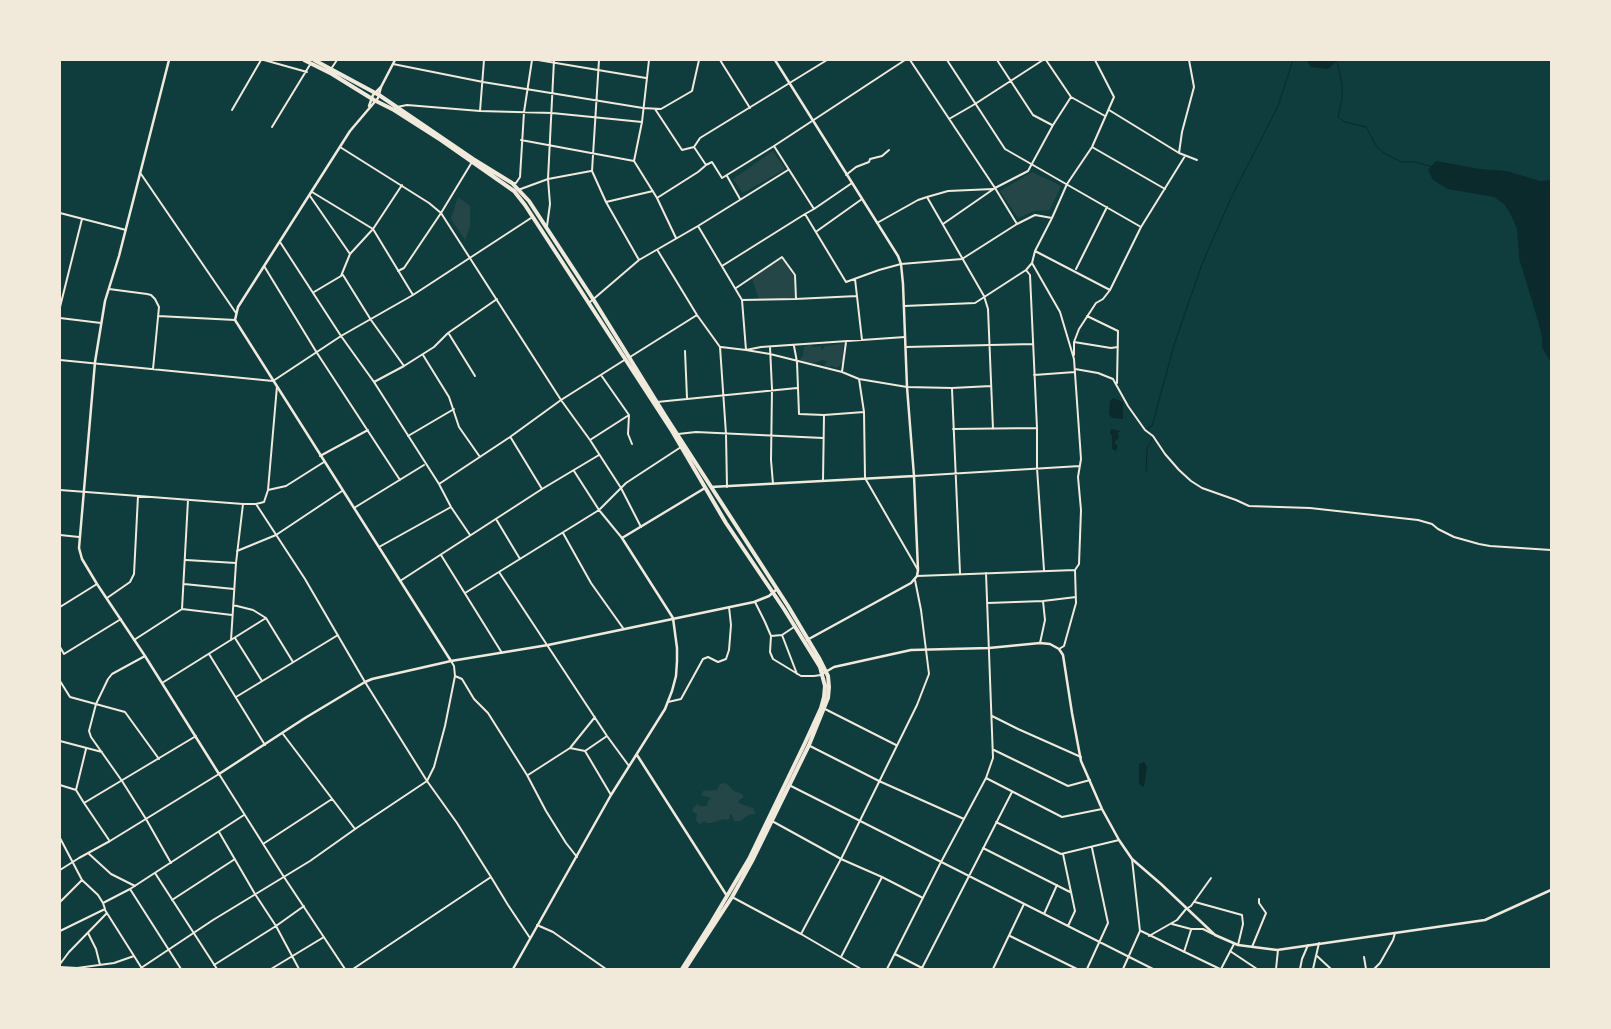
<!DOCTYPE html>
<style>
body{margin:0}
#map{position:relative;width:1611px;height:1029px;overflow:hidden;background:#0f3d3e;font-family:Montserrat,sans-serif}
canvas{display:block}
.frame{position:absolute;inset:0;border:61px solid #f1e9da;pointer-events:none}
</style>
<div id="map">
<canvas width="1611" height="1029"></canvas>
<div class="frame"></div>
</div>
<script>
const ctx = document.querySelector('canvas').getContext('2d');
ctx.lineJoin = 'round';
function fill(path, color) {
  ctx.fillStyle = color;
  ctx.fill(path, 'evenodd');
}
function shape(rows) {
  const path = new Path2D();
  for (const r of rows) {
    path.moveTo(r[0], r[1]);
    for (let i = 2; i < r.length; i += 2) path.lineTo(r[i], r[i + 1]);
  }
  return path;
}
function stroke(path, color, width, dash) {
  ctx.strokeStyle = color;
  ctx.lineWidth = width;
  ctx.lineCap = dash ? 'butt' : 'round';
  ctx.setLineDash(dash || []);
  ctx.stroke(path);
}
const green = shape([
 [773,151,785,169,743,193,733,179],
 [1032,172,1061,186,1050,210,1034,211,1018,218,1000,191],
 [458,197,470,206,470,226,465,240,451,219],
 [782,258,794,276,795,299,759,299,751,276],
 [809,344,814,347,820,346,822,350,825,346,843,344,843,362,837,368,832,366,826,367,824,365,827,362,827,361,822,360,814,363,802,362,800,358,803,356,804,347],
 [724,783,728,785,734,791,742,794,744,797,739,800,738,803,753,808,756,814,751,814,745,817,741,821,734,821,732,815,730,814,729,819,727,820,723,819,711,823,706,823,705,821,700,824,698,823,696,820,697,814,692,811,693,808,697,804,700,806,707,806,708,801,711,798,701,795,703,791,717,790,720,784]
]);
const water = shape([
 [1306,60,1338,60,1328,69,1311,67],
 [1436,161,1480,169,1507,171,1540,181,1551,180,1551,363,1542,347,1542,337,1538,321,1519,258,1517,229,1511,215,1504,204,1494,197,1448,189,1433,180,1428,170],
 [1113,398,1123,402,1123,419,1112,418,1109,414,1110,401],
 [1111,429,1120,431,1117,434,1119,435,1118,439,1115,441,1115,444,1118,445,1116,451,1112,449,1112,435,1110,435],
 [1144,762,1147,767,1144,787,1139,784,1139,764]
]);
const stream = shape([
 [1337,60,1342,85,1342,98,1338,117,1345,122,1366,127,1377,147,1384,153,1401,162,1415,162,1433,167],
 [1149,431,1148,428,1152,426,1174,345,1202,264,1231,198,1278,106,1293,60],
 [1146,472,1147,448,1152,440,1152,437]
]);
const minor = shape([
 [264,60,307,72],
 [538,60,646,78],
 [599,60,592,171,606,202,639,260],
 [720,60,750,108],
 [910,60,995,188,1017,224],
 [947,60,1005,149,1141,227],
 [997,60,1033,115,1052,125],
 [1046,60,1071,97,1105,116],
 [393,64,483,82,643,108,661,109,692,91,699,60],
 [331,69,337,60],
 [397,107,407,105,480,111,552,113,642,122],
 [655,109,682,150,694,147,706,165,712,162,722,178,774,146,905,60],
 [232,110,261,60],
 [1109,110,1179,153,1197,160],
 [480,111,484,60],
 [949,119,975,104,1043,60],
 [272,127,311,63],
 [521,140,634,161,657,198,676,238],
 [774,146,814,209,805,214,846,282,879,270,901,264,962,259,1017,224,1035,215,1052,218],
 [340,147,429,203,441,213,561,400,590,440,621,488,641,527],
 [694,147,700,138,827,60],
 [1092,147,1165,189],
 [1179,153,1182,132,1194,87,1189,60],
 [634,161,642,122,649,60],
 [141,174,236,313],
 [846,175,856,167,869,162,870,159,882,156,889,150],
 [727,176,740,199],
 [514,183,516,183,520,177,524,112,532,60],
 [518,190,548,179,591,171],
 [312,192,373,229,413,295],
 [310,196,350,254],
 [927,197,984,296,988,309,993,429],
 [657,198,698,172,705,166],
 [606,202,653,191],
 [814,209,852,183],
 [60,213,126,230],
 [877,223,918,200,927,197,948,191,993,189],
 [943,224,995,188,1028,171,1053,125,1071,97],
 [547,226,550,204,548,179,554,60],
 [698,226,742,300,746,350,770,354,842,372,859,379,907,387,952,388,991,386],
 [817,231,862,199],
 [280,242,341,336,374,382,439,484,451,507,470,535],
 [658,251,697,315,720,347,726,434,727,487],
 [1035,251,1110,290],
 [264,266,317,353,400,480],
 [722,266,805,214],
 [1076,269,1107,207],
 [1026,270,1030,275,1037,428,1037,468,1044,570],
 [398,271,404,268,441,213,472,162],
 [343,275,371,320,404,366],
 [855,279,862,340],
 [736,288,782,257,795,275,796,299],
 [109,289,147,294,151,295,155,299,159,307,153,369],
 [314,292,341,276,350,254,373,229,402,185],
 [742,300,795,299,857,296],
 [590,302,639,260,698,226,788,170],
 [904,306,975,303,1026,270,1032,263,1035,251,1052,218,1067,184,1092,147,1114,97,1095,60],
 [60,307,82,219],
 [158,316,235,320],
 [1087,316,1118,331,1117,383],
 [60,318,101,323],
 [449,334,475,376],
 [1074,342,1111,348,1118,347],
 [794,346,797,362,799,414,824,415,864,412],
 [721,347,746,350,761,347,905,337],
 [770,347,772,389,771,460,773,484],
 [906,347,1033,344],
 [685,351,687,398],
 [423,355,449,397,459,427,480,457],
 [1074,355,1074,342,1079,329,1096,303,1103,299,1110,290,1141,227,1185,156],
 [630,357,697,315],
 [60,360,273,381,341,336,413,295,531,218],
 [1075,369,1098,373,1113,379,1128,406,1145,430,1153,436,1165,454,1179,470,1191,481,1202,488,1236,500,1249,506,1310,508,1418,520,1432,524,1438,529,1454,537,1479,544,1490,546,1551,550],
 [842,372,846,342],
 [1034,375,1075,372],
 [859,379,864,412,865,478,918,570],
 [374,382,404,366,434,347,448,333,497,299],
 [952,389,960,573],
 [657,402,797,388],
 [629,415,628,434,632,444],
 [953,429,1037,428],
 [678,434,696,432,823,438],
 [408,436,454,409],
 [511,438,542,489],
 [590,440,629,415,601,375],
 [320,456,368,430],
 [574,471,599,510,622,538],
 [914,476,1080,466],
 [823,481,824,415],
 [439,484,510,437,561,400,626,359],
 [60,490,243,504,256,504,264,502,268,490,277,386],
 [268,490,286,486,324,462],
 [256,504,305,579,365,682,427,781,457,823,491,877],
 [354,508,424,465],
 [496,519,520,559],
 [563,533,591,583,623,628],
 [60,535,79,537],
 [379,547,451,507],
 [237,551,276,535,342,491],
 [441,555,502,653],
 [186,560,236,563],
 [499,572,607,736,629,766],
 [917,576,1075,570,1079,564,1081,510,1078,477,1081,459,1074,359,1060,312,1032,263],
 [400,581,542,489,599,455],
 [184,584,234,589],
 [465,593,599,510,626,483,681,447],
 [107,598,130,582,134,574,138,496],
 [755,602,765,622,771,636],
 [988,603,1043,601,1076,597],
 [233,605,253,610,266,618,293,662],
 [60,607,97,584],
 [182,609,188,500],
 [794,627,782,635,797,674],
 [782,635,771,636,770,652,773,659,801,676,814,676,821,675],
 [235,638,262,681],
 [134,640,182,609,232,615],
 [231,640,236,563,243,504],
 [1040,643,1045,620,1043,601],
 [60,647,64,654,121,619],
 [1059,649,1064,646,1076,603,1075,570],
 [209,654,265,745],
 [145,656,112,674,108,679,96,704,89,731,91,737,122,781,146,819,171,863],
 [455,676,462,679,474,699,488,713,527,775,546,811,566,843,577,857],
 [60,681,70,697,125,712,159,759],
 [162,683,266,618],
 [236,697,338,635],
 [668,702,681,699,703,659,708,657,718,662,726,659,729,650,731,625,729,607],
 [825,709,896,745],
 [992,716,1018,729,1081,757],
 [283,734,355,829],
 [607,736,585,751,611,795],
 [60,741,102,752],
 [810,746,879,781,964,819],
 [994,750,1068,786,1090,780],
 [585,751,570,748,595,717],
 [528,775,570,748],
 [986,778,1062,817,1102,809],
 [60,785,76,790,84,803,196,736],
 [789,785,1153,969],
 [76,790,86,749],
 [84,803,109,840],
 [772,821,841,859,882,877,923,898],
 [996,822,1061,854,1119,840],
 [219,832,255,894,276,926,299,969],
 [60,838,82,880,98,895,103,903],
 [263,844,332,799],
 [983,848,1070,892],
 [88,853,111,874,135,886],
 [1063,854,1075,911,1068,926],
 [60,870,79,858,110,841,219,774,284,877,345,969],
 [155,873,217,969],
 [130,889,181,969],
 [732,897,801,934,861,969],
 [172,900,235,859],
 [60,902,82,880],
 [1195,902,1242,915,1243,924,1238,945],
 [105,910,141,967],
 [1044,914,1057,885],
 [1172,924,1191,929,1203,929,1213,934],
 [537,925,553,932,606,969],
 [60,931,105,909,103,903,130,889,244,815],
 [1141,931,1220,969],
 [88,933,96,949,100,965],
 [801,934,841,859,917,705,929,674,921,610,915,580],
 [1010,936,1077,969],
 [1149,936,1177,920,1186,909,1191,906,1211,878],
 [1252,947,1266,913,1259,903,1259,899],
 [1230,951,1257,969],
 [1184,952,1191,930],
 [895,954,924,969],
 [1317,956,1331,969],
 [841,957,882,877],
 [1364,957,1366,969],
 [60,964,69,952,107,913],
 [214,965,276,926,304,906],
 [60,967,77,968,114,963,134,956],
 [141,968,213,920,310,861,358,827,427,781,434,767,445,726,455,676,454,666,451,661],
 [922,968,1012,792],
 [271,969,324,937],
 [353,969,491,877,508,905,530,938],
 [887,969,941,862,986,778,993,758,986,573],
 [993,969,1024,904],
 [1087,969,1108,923,1092,848],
 [1123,969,1140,931,1132,859],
 [1221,969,1234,944],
 [1276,969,1278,950],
 [1300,969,1302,959,1308,945],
 [1313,969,1319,943],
 [1374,969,1380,963,1393,940,1395,933]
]);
const tertiary = shape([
 [169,60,119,256,105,301,95,362,79,548,82,559,97,584,145,656,219,774,305,718,365,682,372,679,451,661,548,645,754,602,769,596,777,589],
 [775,60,898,256,901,264,903,284,907,387,914,476,918,570,917,576,911,583,807,640],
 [381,87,378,98,350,131,238,307,235,320,451,661],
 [369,106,373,95,381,87,395,60],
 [711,487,914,476],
 [822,674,834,667,911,650,989,648,1040,643,1050,644,1059,649,1063,655,1072,713,1081,761,1102,809,1119,840,1132,859,1161,884,1215,935,1238,945,1277,950,1485,920,1551,890],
 [637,755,727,896],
 [513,969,611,795,665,709,672,691,676,676,677,661,677,648,673,618,622,538,705,488]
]);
const trunk = shape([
 [304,60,332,74,374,100,394,110,441,140,504,184,514,191,525,205,672,431,726,523,784,609,820,667,825,686,824,697,821,708,805,743,749,859,711,923,682,969],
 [314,60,379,95,473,159,512,183,529,201,593,299,666,417,788,606,819,658,828,676,829,687,828,698,809,745,752,861,732,897,685,969]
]);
fill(green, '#244646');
fill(water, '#0a2a2b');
stroke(stream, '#0a2a2b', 1);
stroke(minor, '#f1e9da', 2);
stroke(tertiary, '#f1e9da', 2.5);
stroke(trunk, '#f1e9da', 4);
</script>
